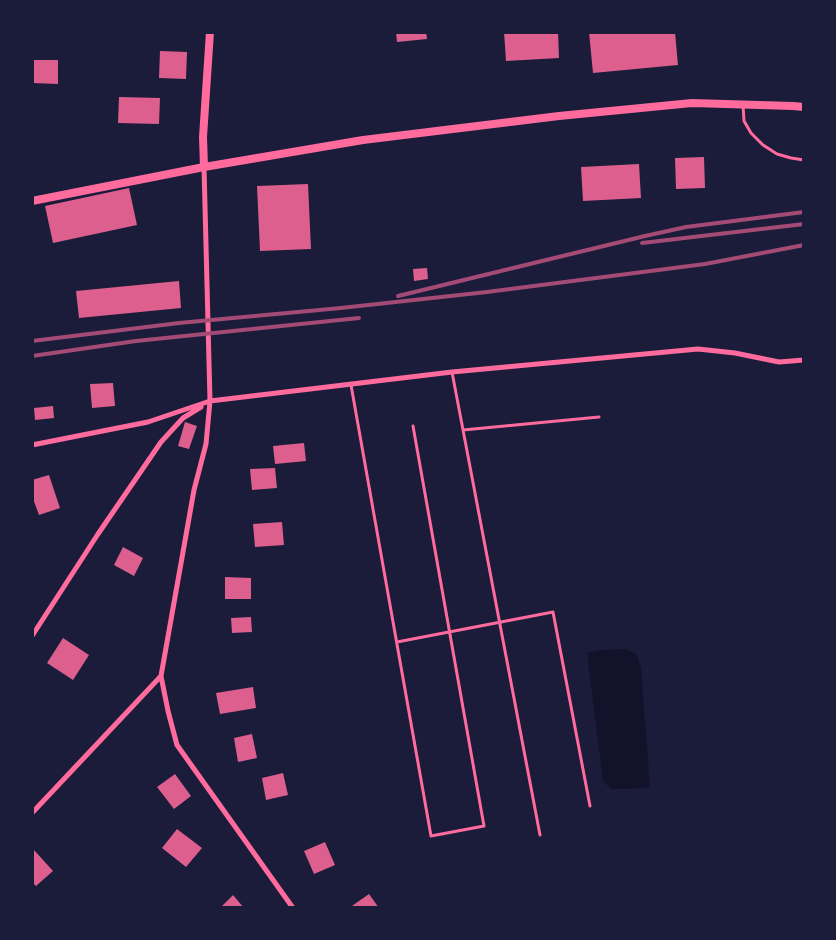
<!DOCTYPE html>
<style>
body{margin:0}
#map{position:relative;width:836px;height:940px;overflow:hidden;background:#1b1b3a;font-family:Inter,sans-serif}
canvas{display:block}
.frame{position:absolute;inset:0;border:34px solid #1b1b3a;pointer-events:none}
</style>
<div id="map">
<canvas width="836" height="940"></canvas>
<div class="frame"></div>
</div>
<script>
const ctx = document.querySelector('canvas').getContext('2d');
ctx.lineJoin = 'round';
function fill(path, color) {
  ctx.fillStyle = color;
  ctx.fill(path, 'evenodd');
}
function shape(rows) {
  const path = new Path2D();
  for (const r of rows) {
    path.moveTo(r[0], r[1]);
    for (let i = 2; i < r.length; i += 2) path.lineTo(r[i], r[i + 1]);
  }
  return path;
}
function stroke(path, color, width, dash) {
  ctx.strokeStyle = color;
  ctx.lineWidth = width;
  ctx.lineCap = dash ? 'butt' : 'round';
  ctx.setLineDash(dash || []);
  ctx.stroke(path);
}
const water = shape([
 [626,649,636,654,641,667,650,788,611,789,603,781,587,653,601,650]
]);
const building = shape([
 [396,32,426,32,427,39,397,42],
 [504,32,558,32,559,58,506,61],
 [589,32,675,32,678,65,593,73],
 [160,51,187,52,186,79,159,78],
 [32,60,58,60,58,84,32,83],
 [119,97,160,98,159,124,118,123],
 [704,157,705,188,676,189,675,158],
 [639,164,641,198,583,201,581,167],
 [308,184,311,249,260,251,257,186],
 [129,188,137,225,53,243,45,206],
 [427,268,428,279,414,281,413,269],
 [179,281,181,308,79,318,76,291],
 [113,383,115,406,92,408,90,384],
 [53,406,54,418,35,420,34,408],
 [185,422,197,426,189,449,178,446],
 [304,443,306,461,275,464,273,446],
 [275,468,277,488,252,490,250,469],
 [49,475,60,508,39,515,32,496,32,480],
 [282,522,284,545,255,547,253,524],
 [123,547,143,558,134,576,114,565],
 [225,577,251,578,251,599,225,599],
 [251,617,252,632,232,633,231,618],
 [63,638,89,655,73,680,47,663],
 [253,687,256,708,220,714,216,693],
 [252,734,257,758,238,762,234,738],
 [283,773,288,795,266,800,262,778],
 [175,774,191,796,174,809,157,787],
 [177,829,202,848,186,867,162,848],
 [325,842,335,865,314,874,304,851],
 [34,850,53,871,36,886,32,882,32,851],
 [369,894,379,908,349,908],
 [233,895,244,908,220,908]
]);
const service = shape([
 [743,105,744,121,751,133,763,145,777,154,791,158,804,160],
 [452,372,540,835],
 [351,385,431,836,484,826,413,426],
 [463,430,599,417],
 [397,642,553,612,590,806]
]);
const minor = shape([
 [204,167,210,401,206,444,194,490,161,676,168,711,177,745,293,908],
 [32,445,148,422,210,401,452,372,698,349,735,353,779,362,804,360],
 [32,636,98,534,161,442,183,418,201,407],
 [32,813,161,676]
]);
const tertiary = shape([
 [204,167,203,137,210,32],
 [32,201,204,167,363,140,559,116,692,103,793,106,804,107]
]);
const rail = shape([
 [642,243,804,224],
 [398,296,645,236,686,227,804,212],
 [32,341,179,323,341,308,487,292,705,264,804,245],
 [32,356,136,341,359,318]
]);
fill(water, '#12122b');
fill(building, '#dd5f8e');
stroke(service, '#ff6b9d', 3);
stroke(minor, '#ff6b9d', 5);
stroke(tertiary, '#ff6b9d', 8);
stroke(rail, '#a44b75', 4);
</script>
